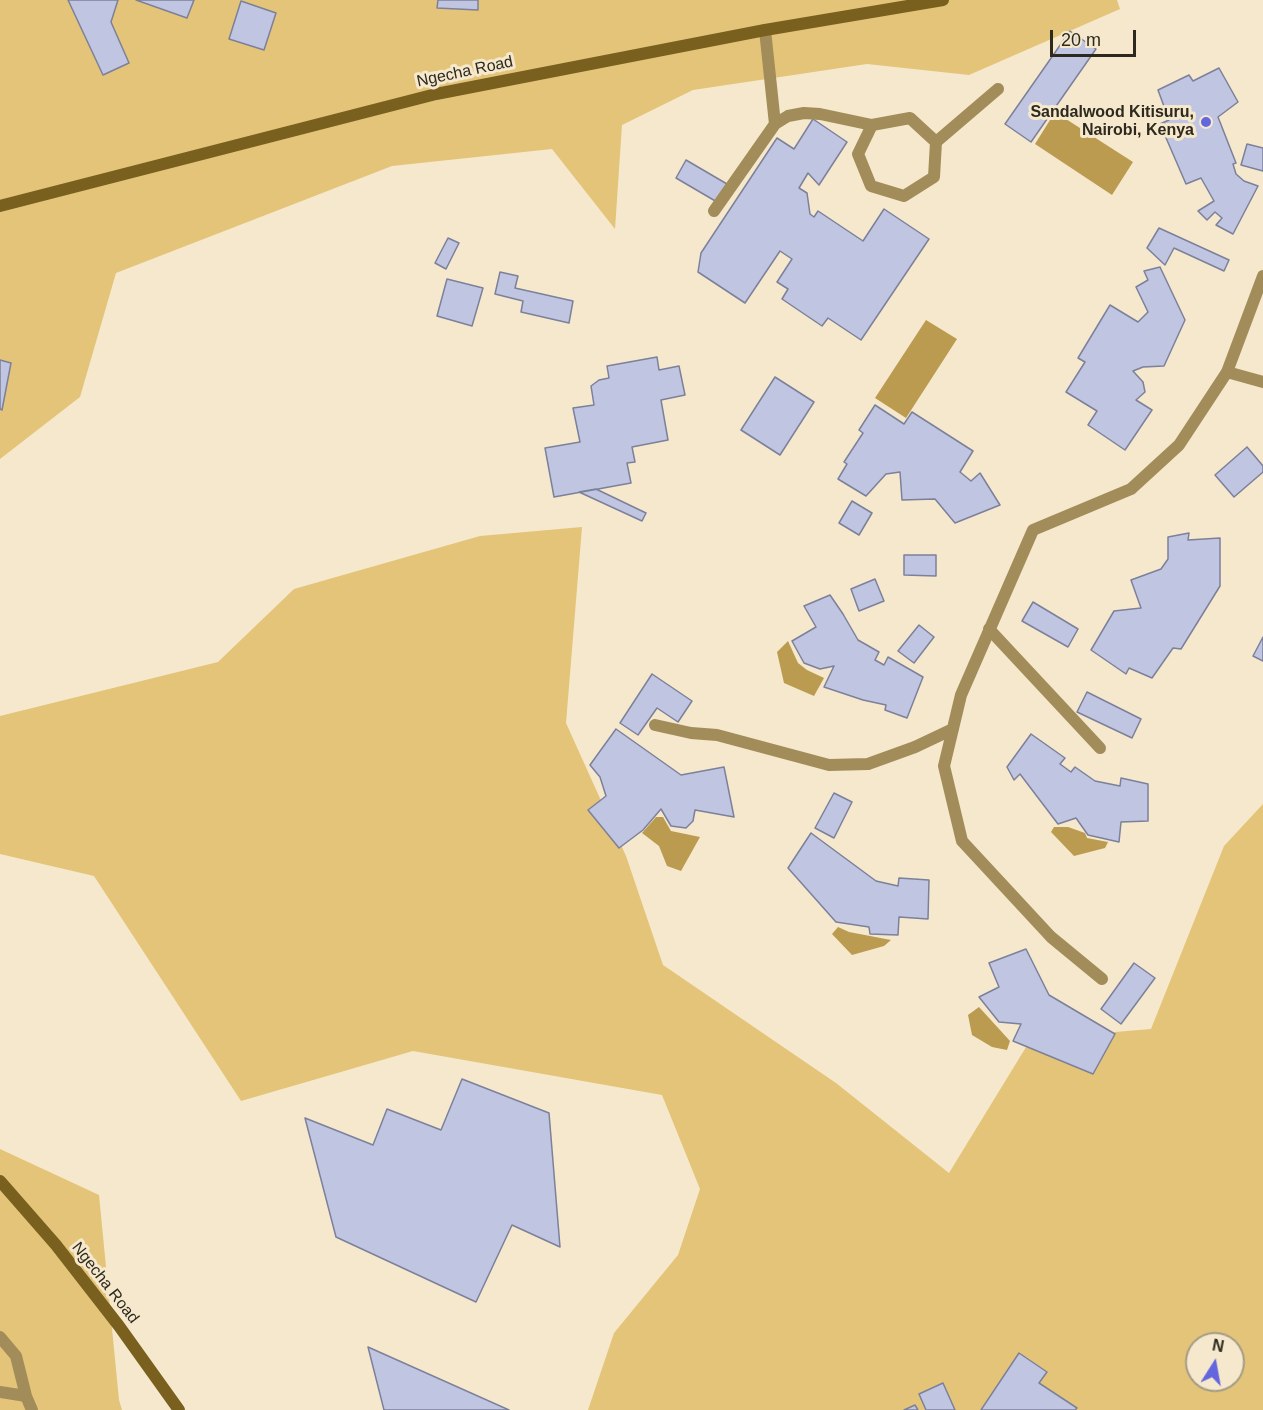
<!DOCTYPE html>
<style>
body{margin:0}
#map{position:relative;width:1263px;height:1410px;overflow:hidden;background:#f5e8cc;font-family:Arial,sans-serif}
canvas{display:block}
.north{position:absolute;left:1185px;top:1332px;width:60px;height:60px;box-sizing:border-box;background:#f5e8cc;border:2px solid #a59c86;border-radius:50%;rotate:11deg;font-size:16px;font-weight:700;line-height:24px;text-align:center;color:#2d291e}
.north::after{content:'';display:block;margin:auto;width:21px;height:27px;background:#6466df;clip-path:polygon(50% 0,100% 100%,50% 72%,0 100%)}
.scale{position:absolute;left:1050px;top:30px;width:86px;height:27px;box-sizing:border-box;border:3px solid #2d291e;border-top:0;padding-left:8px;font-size:18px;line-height:21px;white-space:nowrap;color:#2d291e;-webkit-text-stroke:4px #f5e8cc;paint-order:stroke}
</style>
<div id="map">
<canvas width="1263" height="1410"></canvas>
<div class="north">N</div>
<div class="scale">20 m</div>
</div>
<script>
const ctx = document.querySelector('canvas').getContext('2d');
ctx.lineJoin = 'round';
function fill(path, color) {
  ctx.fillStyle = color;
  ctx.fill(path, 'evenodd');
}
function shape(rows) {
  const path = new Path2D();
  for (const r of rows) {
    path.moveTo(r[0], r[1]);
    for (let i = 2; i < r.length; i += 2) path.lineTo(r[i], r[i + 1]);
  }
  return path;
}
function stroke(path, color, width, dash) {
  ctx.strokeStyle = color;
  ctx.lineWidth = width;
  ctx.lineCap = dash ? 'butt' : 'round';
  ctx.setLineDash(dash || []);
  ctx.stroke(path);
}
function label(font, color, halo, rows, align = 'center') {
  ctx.font = font + ' Arial,sans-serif';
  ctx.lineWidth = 6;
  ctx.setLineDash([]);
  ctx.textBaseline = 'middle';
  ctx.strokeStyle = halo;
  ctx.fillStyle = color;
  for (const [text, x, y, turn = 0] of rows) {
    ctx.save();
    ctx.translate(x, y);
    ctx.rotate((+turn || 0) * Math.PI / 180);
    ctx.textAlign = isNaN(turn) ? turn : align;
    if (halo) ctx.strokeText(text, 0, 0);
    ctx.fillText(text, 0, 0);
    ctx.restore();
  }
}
const green = shape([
 [0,0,1117,0,1120,9,969,75,867,64,693,90,622,125,615,229,552,149,392,166,116,273,80,397,0,459],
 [582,527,566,723,626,856,663,965,836,1083,949,1173,1031,1039,1151,1029,1224,846,1263,804,1263,1410,588,1410,614,1333,678,1255,700,1189,662,1095,413,1051,241,1101,94,876,0,854,0,716,218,662,294,589,480,536],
 [1197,1344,1233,1344,1233,1380,1197,1380],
 [0,1149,99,1195,119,1400,122,1410,0,1410]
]);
const water = shape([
 [1055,112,1133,162,1112,195,1035,144],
 [926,320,957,339,906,418,875,398],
 [788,641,798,663,807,670,824,678,814,696,784,683,777,652],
 [656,817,663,817,671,831,700,837,681,871,667,866,659,846,642,833],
 [1054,827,1068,827,1085,833,1087,838,1108,842,1105,848,1074,856,1051,832],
 [838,927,849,932,891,940,884,946,852,955,832,934],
 [979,1007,1010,1041,1007,1050,992,1047,972,1035,968,1015]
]);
const building = shape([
 [68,0,118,0,111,22,129,63,103,75,68,0],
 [136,0,194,0,187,18,136,0],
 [438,0,478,0,478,10,437,8,438,0],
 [241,1,276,13,264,50,229,39,241,1],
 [1070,31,1096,49,1031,142,1005,124,1070,31],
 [1219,68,1238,102,1218,117,1236,163,1233,164,1236,174,1244,181,1258,186,1233,234,1216,225,1222,218,1215,212,1207,220,1198,211,1214,201,1201,178,1186,184,1160,124,1169,120,1158,90,1189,75,1193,81,1219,68],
 [813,119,847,142,819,185,808,173,799,188,807,193,810,214,814,217,818,211,863,241,884,209,929,239,861,340,828,318,822,326,782,299,788,289,777,282,792,259,780,251,745,303,698,272,701,253,777,138,794,149,813,119],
 [1247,144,1263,148,1263,171,1241,165,1247,144],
 [686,160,727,184,717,202,676,178,686,160],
 [1159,228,1229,260,1224,271,1174,248,1165,265,1147,248,1159,228],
 [448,238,459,243,446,269,435,263,448,238],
 [1160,267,1185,320,1164,366,1143,367,1133,371,1143,382,1145,392,1136,400,1152,410,1125,450,1088,425,1097,411,1066,392,1085,362,1078,358,1110,305,1138,322,1148,312,1136,287,1148,280,1144,271,1160,267],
 [500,272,518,276,515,288,573,301,569,323,521,312,523,301,495,294,500,272],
 [447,279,483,288,472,326,437,316,447,279],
 [657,357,659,370,679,366,685,395,661,400,668,440,632,447,635,462,627,463,631,483,554,497,545,448,580,442,573,408,594,405,591,386,599,380,609,378,607,366,657,357],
 [0,360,11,363,2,410,0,409,0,360],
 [775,377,814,402,780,455,741,430,775,377],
 [875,405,904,424,912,412,973,451,960,472,971,481,980,473,1000,505,955,523,935,499,902,500,900,472,886,474,866,496,838,479,847,464,844,462,863,433,859,430,875,405],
 [1247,447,1263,466,1263,472,1234,497,1215,475,1247,447],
 [596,489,646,513,642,521,579,492,596,489],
 [852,501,872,513,859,535,839,523,852,501],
 [1189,533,1188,540,1220,538,1220,586,1181,649,1173,648,1152,678,1129,668,1126,674,1091,650,1114,611,1141,608,1131,580,1161,569,1168,559,1168,537,1189,533],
 [904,555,936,555,936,576,904,575,904,555],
 [875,579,884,601,859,611,851,589,875,579],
 [830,595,843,614,858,640,879,652,875,660,884,665,888,657,923,677,907,718,885,710,886,705,863,700,824,687,834,666,820,669,804,663,792,641,816,627,804,606,830,595],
 [1033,602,1078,629,1068,647,1022,621,1033,602],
 [919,625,934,637,914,663,898,651,919,625],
 [1263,637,1263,661,1253,656,1263,637],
 [652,674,692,701,678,722,657,708,638,735,620,723,652,674],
 [1087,692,1141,719,1132,738,1077,712,1087,692],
 [616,729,681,775,724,767,734,817,695,810,693,821,686,828,671,826,661,809,643,830,619,848,588,810,606,796,600,777,590,765,616,729],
 [1031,734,1065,758,1060,764,1071,772,1075,767,1095,781,1120,786,1121,778,1148,784,1148,821,1121,822,1119,842,1088,835,1076,818,1058,824,1020,774,1014,780,1007,767,1031,734],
 [834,793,852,802,834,838,815,828,834,793],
 [811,833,876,881,898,886,899,878,929,880,928,919,899,917,898,935,870,934,869,927,836,922,788,868,811,833],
 [1026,949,1049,995,1115,1034,1093,1074,1013,1041,1021,1024,999,1022,979,997,999,987,989,963,1026,949],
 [1134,963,1155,978,1121,1024,1101,1009,1134,963],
 [462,1079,549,1113,560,1247,512,1225,476,1302,336,1237,305,1118,373,1145,387,1109,441,1130,462,1079],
 [368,1347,509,1410,384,1410,368,1347],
 [1019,1353,1047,1372,1039,1383,1077,1408,1075,1410,981,1410,1019,1353],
 [943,1383,955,1410,926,1410,919,1394,943,1383],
 [915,1405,918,1410,904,1410,915,1405]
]);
const lane = shape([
 [765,30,775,124],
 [936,142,998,89],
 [714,211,775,124,788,116,804,113,820,114,872,125,910,118,936,142,934,177,904,196,871,186,858,154,872,125],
 [1227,372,1263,382],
 [989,629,1100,748],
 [0,1337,16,1356,26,1396],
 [0,1392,26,1396,32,1410]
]);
const street = shape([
 [655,725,691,733,717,735,829,765,868,764,915,747,953,729],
 [1102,979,1051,937,962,841,944,766,961,695,1033,530,1131,489,1179,445,1227,372,1263,276]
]);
const secondary = shape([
 [0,206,436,94,765,30,943,0],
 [0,1181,56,1245,119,1326,179,1410]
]);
const markers = [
 [1206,122,6,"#6466df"]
];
const streetNames = [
 ["Ngecha Road",465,72,-12],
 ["Ngecha Road",105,1283,52]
];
const poiNames = [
 ["Sandalwood Kitisuru,",1194,113],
 ["Nairobi, Kenya",1194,131]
];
fill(green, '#e4c478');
fill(water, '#bb9b4f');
fill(building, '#c0c5e1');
stroke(building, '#7c809a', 1.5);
stroke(lane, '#a28c59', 12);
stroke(street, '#a28c59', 12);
stroke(secondary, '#79601e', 12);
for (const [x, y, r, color] of markers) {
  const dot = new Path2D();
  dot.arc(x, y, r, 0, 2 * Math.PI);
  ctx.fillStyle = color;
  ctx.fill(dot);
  stroke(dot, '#f5e8cc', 2);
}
label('16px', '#2d291e', '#f5e8cc', streetNames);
label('bold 16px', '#2d291e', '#f5e8cc', poiNames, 'right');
</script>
